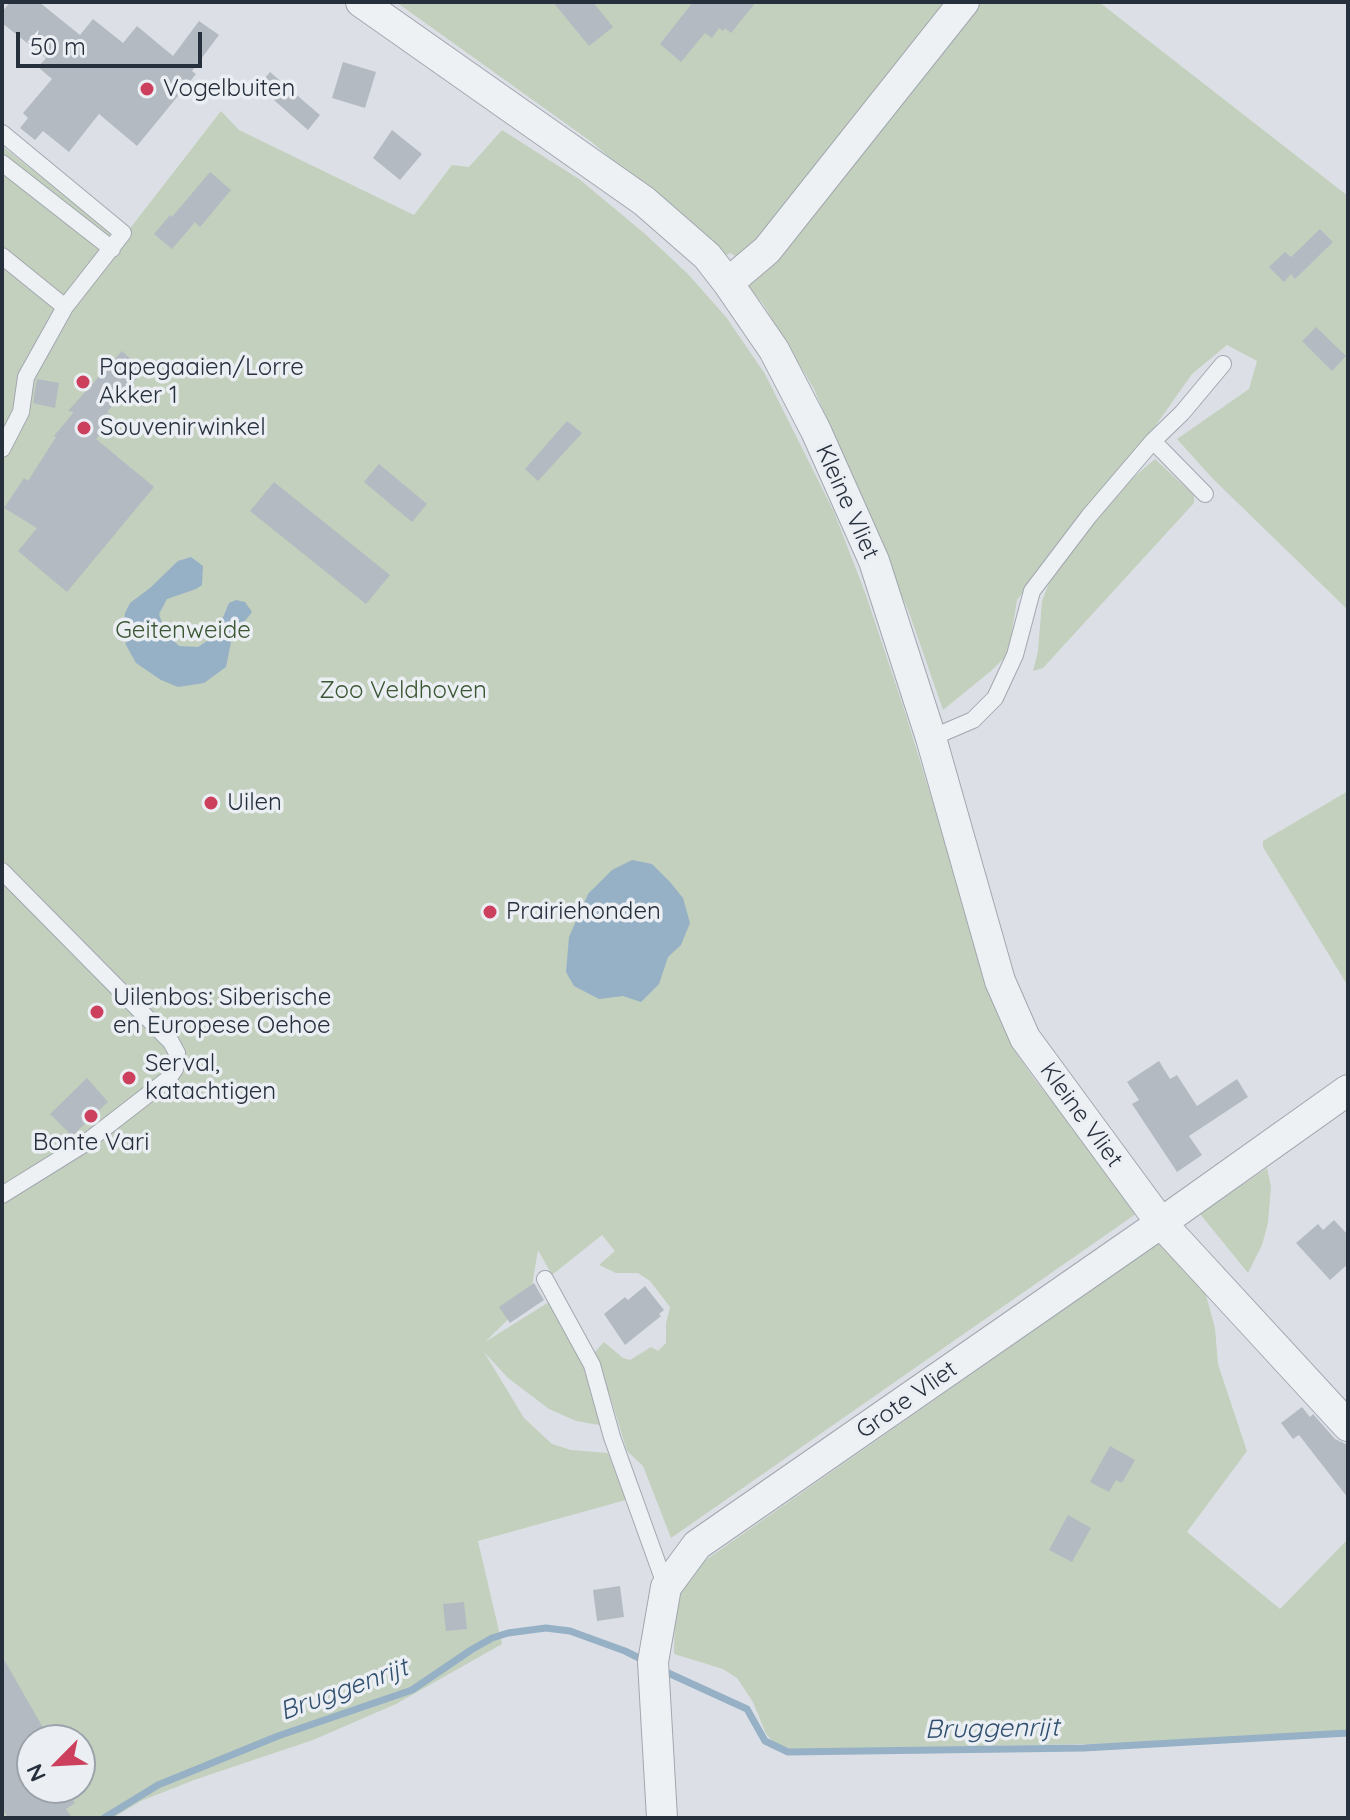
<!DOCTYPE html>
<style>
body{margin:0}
#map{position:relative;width:1350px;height:1820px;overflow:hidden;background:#dce0e6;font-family:Quicksand,sans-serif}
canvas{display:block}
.frame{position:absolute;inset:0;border:4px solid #262f3c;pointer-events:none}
.north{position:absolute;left:16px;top:1724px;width:80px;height:80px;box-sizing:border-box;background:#ebeff4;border:2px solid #9ca2aa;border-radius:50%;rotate:246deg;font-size:22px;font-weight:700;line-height:32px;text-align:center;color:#262f3c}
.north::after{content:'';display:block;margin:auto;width:28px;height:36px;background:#cc405d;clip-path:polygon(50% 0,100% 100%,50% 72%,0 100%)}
.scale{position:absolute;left:16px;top:32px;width:186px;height:36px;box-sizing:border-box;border:4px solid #262f3c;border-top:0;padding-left:10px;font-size:24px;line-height:28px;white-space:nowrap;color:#262f3c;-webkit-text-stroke:6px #ebeff4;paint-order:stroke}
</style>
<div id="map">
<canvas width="1350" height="1820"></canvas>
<div class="frame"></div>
<div class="north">N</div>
<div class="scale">50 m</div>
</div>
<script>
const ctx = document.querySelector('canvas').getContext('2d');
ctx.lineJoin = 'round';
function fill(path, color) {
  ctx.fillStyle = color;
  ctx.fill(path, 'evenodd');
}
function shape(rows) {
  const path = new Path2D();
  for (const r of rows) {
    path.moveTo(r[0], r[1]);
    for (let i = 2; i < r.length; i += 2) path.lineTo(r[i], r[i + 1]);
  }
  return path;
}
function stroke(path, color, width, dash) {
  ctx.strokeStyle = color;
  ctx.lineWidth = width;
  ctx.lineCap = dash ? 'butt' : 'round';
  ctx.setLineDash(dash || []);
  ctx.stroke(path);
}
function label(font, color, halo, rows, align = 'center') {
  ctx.font = font + ' Quicksand,sans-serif';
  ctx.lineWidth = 7;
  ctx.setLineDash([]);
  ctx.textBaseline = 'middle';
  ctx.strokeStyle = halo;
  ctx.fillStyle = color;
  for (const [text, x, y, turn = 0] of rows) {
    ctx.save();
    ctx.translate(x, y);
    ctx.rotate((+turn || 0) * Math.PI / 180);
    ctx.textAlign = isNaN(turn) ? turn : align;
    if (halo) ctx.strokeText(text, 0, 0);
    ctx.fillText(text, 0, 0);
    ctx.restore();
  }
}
const green = shape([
 [396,2,959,2,744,261,730,253,722,258,593,143],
 [972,2,1099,2,1348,196,1348,610,1213,479,1177,439,1249,389,1257,361,1227,345,1192,374,1149,435,1017,600,1010,644,1004,658,991,671,943,710,910,615,814,389,763,304,744,282],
 [221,111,239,130,414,215,452,165,469,167,502,130,579,179,644,233,688,274,726,317,765,374,834,512,866,595,904,709,998,1014,1015,1051,1035,1080,1143,1209,671,1538,643,1466,627,1451,610,1396,594,1353,604,1342,623,1358,630,1360,651,1347,658,1351,666,1343,666,1323,670,1307,650,1281,638,1273,616,1273,599,1265,615,1251,602,1235,552,1275,538,1250,530,1298,485,1342,552,1300,586,1367,605,1426,576,1421,549,1409,508,1378,484,1352,524,1418,552,1444,571,1450,608,1453,626,1500,478,1541,502,1644,396,1704,313,1740,194,1780,141,1801,113,1818,2,1818,2,146,121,240],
 [32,1740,80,1740,80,1788,32,1788],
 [1155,459,1194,495,1194,503,1043,668,1033,671,1038,651,1042,601,1056,565,1114,494],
 [1348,791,1348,986,1263,847,1263,841],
 [1267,1168,1271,1186,1268,1223,1262,1245,1248,1273,1200,1214],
 [1166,1238,1201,1277,1215,1328,1218,1364,1247,1451,1187,1532,1280,1609,1348,1539,1348,1735,1188,1742,788,1750,775,1744,766,1734,753,1702,737,1678,723,1669,674,1654,675,1607,680,1587,697,1566]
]);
const water = shape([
 [191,557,203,566,202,585,196,589,167,599,159,614,165,632,179,646,198,647,207,641,218,629,229,603,236,600,245,602,252,612,232,637,226,667,204,683,178,687,161,680,136,663,126,645,123,626,125,613,130,603,150,588,178,561],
 [632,860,652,864,670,882,683,898,690,923,681,945,668,957,659,984,641,1002,623,996,599,999,574,986,566,972,569,937,588,894,612,870]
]);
const stream = shape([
 [666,1672,747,1709,765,1741,788,1752,1084,1748,1348,1733],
 [104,1818,158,1785,278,1736,412,1690,471,1650,492,1638,508,1633,546,1628,570,1631,625,1651,645,1661]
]);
const building = shape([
 [10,2,39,2,80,35,93,19,123,43,137,26,173,56,199,21,219,35,192,71,196,74,137,146,99,114,69,152,43,131,35,140,20,128,28,118,23,113,52,79,38,67,46,58,2,23,2,12],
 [553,2,593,2,613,27,589,46],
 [693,2,756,2,731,33,725,28,723,31,719,28,712,38,705,33,681,62,660,44],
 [343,62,376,72,365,108,332,98],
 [270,72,320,115,308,130,258,86],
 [392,130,422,154,400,180,373,158],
 [210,172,231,190,200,227,195,222,172,249,154,234,170,215,172,217],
 [1320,229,1333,242,1295,279,1291,274,1284,282,1269,267,1285,252,1291,257],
 [1316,327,1346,356,1332,371,1302,341],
 [122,351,144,371,107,412,114,418,96,439,154,487,67,592,18,551,37,528,4,508,24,478,28,481,56,437,54,436,74,412,68,411],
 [37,379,59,383,55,408,33,403],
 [567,421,582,433,538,481,525,469],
 [379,464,427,504,412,522,364,482],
 [274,482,390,575,366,604,250,511],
 [1159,1061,1170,1079,1177,1075,1197,1106,1237,1079,1248,1097,1189,1136,1202,1155,1177,1172,1132,1104,1139,1100,1127,1082],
 [87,1078,108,1102,72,1136,50,1114],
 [1334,1220,1348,1235,1348,1264,1330,1280,1296,1243,1318,1224,1323,1230],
 [534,1283,544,1300,510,1323,499,1307],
 [645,1286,664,1310,659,1314,661,1316,625,1345,604,1314,625,1297,628,1300],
 [1302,1407,1310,1417,1313,1414,1335,1439,1348,1445,1348,1498,1299,1435,1293,1439,1281,1423],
 [1110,1446,1135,1460,1122,1483,1116,1480,1109,1492,1090,1482],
 [1068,1515,1091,1528,1072,1562,1049,1550],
 [620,1586,624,1617,597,1621,593,1590],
 [464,1602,467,1629,446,1631,443,1604],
 [2,1656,50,1740,32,1740,32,1788,65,1788,75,1803,66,1809,72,1818,8,1818,2,1808]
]);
const lane = shape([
 [2,133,123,233,65,307,26,377,21,412,2,449],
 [2,163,112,249],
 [2,256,65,307],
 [1153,441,1205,494],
 [931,738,973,720,995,698,1015,655,1032,591,1089,516,1153,441,1182,413,1223,364],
 [2,871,171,1042,177,1053,175,1069,168,1079,84,1144,2,1195],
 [545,1279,592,1365,612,1437,666,1587]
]);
const street = shape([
 [361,2,644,201,707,256,728,283,774,350,816,431,874,561,931,738,1000,981,1025,1038,1161,1223,1348,1426],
 [728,283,767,250,964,2],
 [662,1818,653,1662,666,1587,697,1545,1161,1223,1348,1090]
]);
const markers = [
 [147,89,8,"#cc405d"],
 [83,382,8,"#cc405d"],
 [84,428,8,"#cc405d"],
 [211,803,8,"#cc405d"],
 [490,912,8,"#cc405d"],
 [97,1012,8,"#cc405d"],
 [129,1078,8,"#cc405d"],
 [91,1116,8,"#cc405d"]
];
const poiNames = [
 ["Vogelbuiten",163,89],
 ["Papegaaien/Lorre",99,368],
 ["Akker 1",99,396],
 ["Souvenirwinkel",100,428],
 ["Uilen",227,803],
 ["Prairiehonden",506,912],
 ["Uilenbos: Siberische",113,998],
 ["en Europese Oehoe",113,1026],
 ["Serval,",145,1064],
 ["katachtigen",145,1092],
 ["Bonte Vari",91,1143,"center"]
];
const streetNames = [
 ["Kleine Vliet",847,502,66],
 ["Kleine Vliet",1081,1115,54],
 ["Grote Vliet",907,1400,-35]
];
const parkNames = [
 ["Geitenweide",183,631],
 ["Zoo Veldhoven",403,691]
];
const waterNames = [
 ["Bruggenrijt",344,1690,-20],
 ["Bruggenrijt",992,1729,-1]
];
fill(green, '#c3d0bd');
fill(water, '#96b0c6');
stroke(stream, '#96b0c6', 7);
fill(building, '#b3bac2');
stroke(lane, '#a2a7b0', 18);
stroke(street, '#a2a7b0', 32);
stroke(lane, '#eef1f4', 16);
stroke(street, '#eef1f4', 30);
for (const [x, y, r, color] of markers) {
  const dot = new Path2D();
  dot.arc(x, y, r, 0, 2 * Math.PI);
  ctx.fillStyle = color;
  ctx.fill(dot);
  stroke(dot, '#ebeff4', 3);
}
label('24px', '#262f3c', '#ebeff4', poiNames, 'left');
label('24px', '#262f3c', '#ebeff4', streetNames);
label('24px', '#3c5733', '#ebeff4', parkNames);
label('italic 26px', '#31506f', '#ebeff4', waterNames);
</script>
